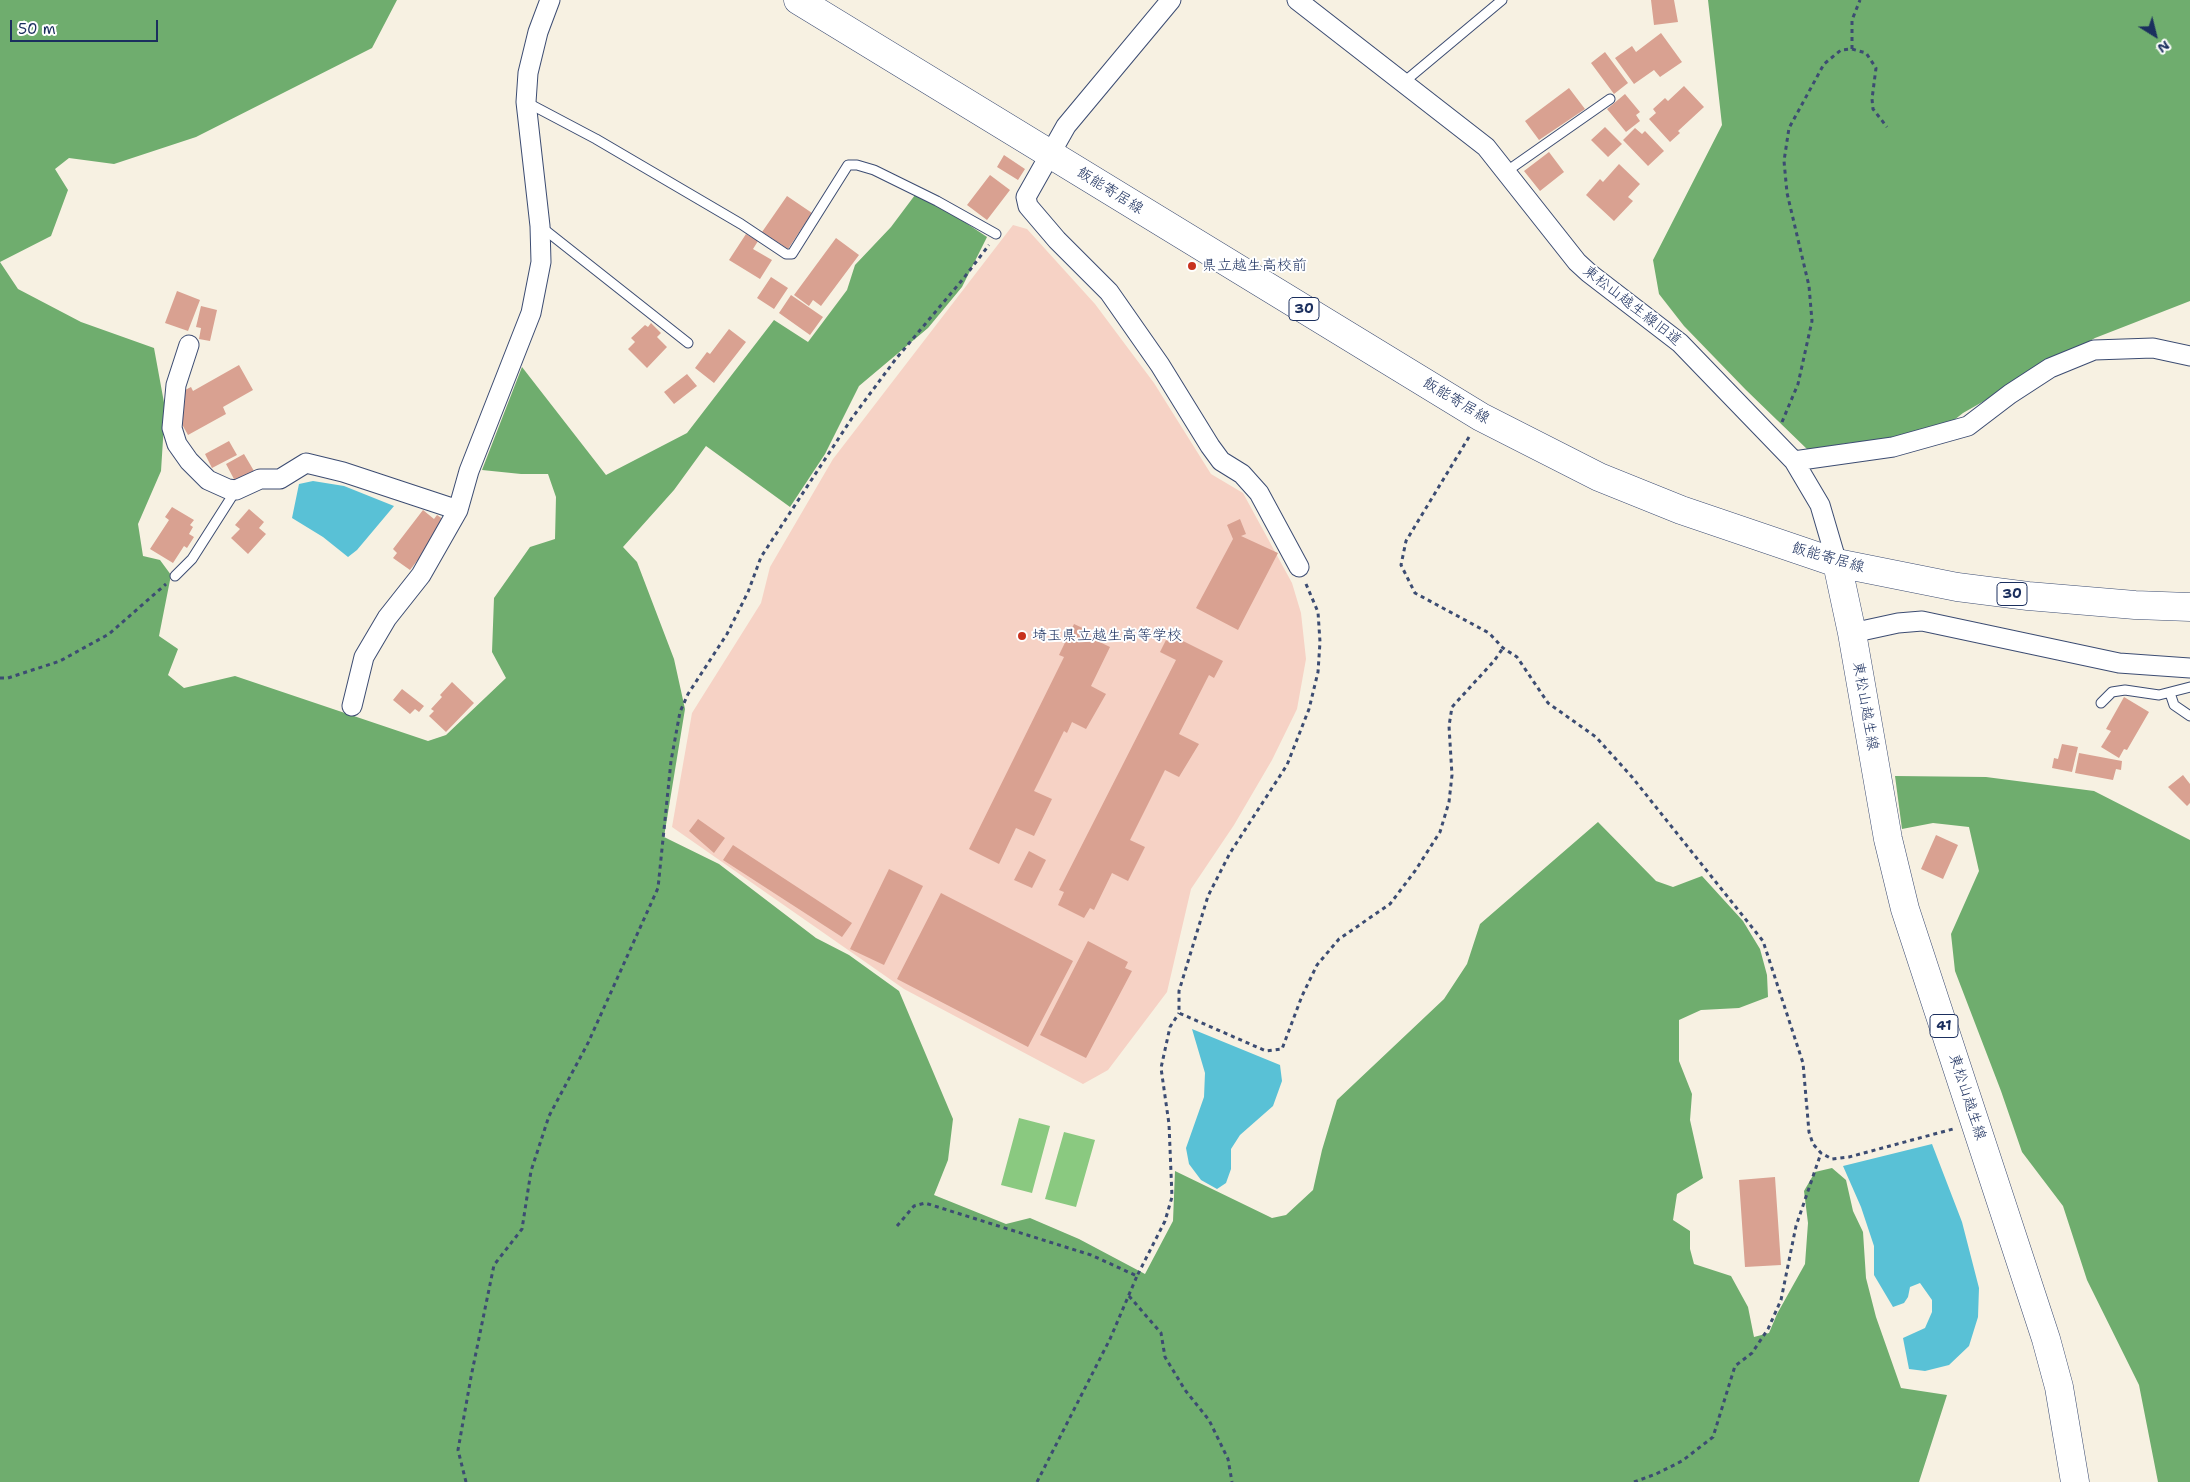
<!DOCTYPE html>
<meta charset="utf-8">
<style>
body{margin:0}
#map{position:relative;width:2190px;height:1482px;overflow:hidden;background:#f7f1e2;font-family:"Shantell Sans",sans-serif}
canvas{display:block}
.north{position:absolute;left:2130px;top:10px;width:50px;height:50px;-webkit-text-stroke:4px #fff;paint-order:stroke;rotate:144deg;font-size:14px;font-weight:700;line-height:20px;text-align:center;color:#1b2f5e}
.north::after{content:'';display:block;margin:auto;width:18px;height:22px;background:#1b2f5e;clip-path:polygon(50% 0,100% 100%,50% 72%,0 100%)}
.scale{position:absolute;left:10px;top:20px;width:148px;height:22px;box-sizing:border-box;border:2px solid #1b2f5e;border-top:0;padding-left:6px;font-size:15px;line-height:18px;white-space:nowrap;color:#1b2f5e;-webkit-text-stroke:4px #fff;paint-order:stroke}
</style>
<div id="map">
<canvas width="2190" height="1482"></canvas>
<div class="north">N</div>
<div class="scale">50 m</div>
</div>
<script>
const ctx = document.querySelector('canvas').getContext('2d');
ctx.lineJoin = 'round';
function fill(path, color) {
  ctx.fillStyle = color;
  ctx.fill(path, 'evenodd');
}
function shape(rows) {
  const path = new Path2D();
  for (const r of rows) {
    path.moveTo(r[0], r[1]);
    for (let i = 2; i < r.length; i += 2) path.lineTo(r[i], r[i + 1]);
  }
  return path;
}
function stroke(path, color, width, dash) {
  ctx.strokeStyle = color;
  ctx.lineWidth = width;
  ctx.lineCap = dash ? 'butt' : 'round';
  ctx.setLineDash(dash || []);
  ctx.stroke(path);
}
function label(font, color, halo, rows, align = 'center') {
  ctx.font = font + ' "Shantell Sans","Klee One",sans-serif';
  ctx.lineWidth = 4;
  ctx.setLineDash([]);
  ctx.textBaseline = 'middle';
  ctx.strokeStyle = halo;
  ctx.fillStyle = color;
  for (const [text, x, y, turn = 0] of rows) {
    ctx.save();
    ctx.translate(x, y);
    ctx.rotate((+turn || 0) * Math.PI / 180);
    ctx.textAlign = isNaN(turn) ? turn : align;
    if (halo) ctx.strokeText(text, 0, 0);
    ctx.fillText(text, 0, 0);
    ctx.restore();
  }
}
const built = shape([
 [1013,225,1027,229,1095,304,1154,383,1211,474,1243,493,1292,583,1301,613,1306,659,1297,709,1272,760,1234,825,1191,889,1167,992,1108,1070,1083,1084,904,989,672,827,692,713,761,603,770,567,833,459]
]);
const green = shape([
 [1019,1118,1050,1126,1032,1193,1001,1185],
 [1064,1132,1095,1140,1076,1207,1045,1199]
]);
const forest = shape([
 [0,0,397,0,372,48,196,137,114,164,69,158,55,169,68,190,51,236,0,262,18,289,81,322,154,348,165,408,161,471,138,524,143,556,160,560,171,575,159,636,178,649,168,675,184,688,235,676,428,741,446,735,506,678,492,652,494,598,530,547,555,539,556,497,548,474,521,474,482,470,522,367,606,475,687,433,774,320,808,342,847,290,855,265,891,227,918,191,987,237,962,287,928,328,859,386,825,454,790,507,706,446,674,490,623,547,637,562,674,659,685,709,664,837,719,864,816,938,849,955,899,991,953,1119,948,1160,934,1195,1006,1224,1030,1218,1079,1239,1145,1274,1173,1221,1175,1171,1272,1218,1286,1215,1313,1190,1322,1150,1337,1100,1444,999,1467,964,1480,924,1598,822,1656,881,1673,887,1702,876,1743,921,1760,949,1767,975,1768,997,1739,1008,1701,1010,1679,1020,1679,1061,1692,1094,1690,1120,1703,1178,1677,1194,1673,1220,1690,1231,1690,1249,1694,1264,1731,1276,1748,1307,1754,1337,1769,1333,1777,1314,1805,1264,1808,1223,1804,1191,1815,1172,1832,1168,1846,1180,1853,1211,1863,1232,1866,1278,1876,1317,1901,1388,1947,1395,1919,1482,0,1482],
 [1708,0,2190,0,2190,301,2095,338,1963,413,1949,424,1900,438,1848,443,1808,450,1746,390,1684,326,1659,294,1653,260,1722,125],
 [1895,776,1986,777,2094,791,2190,840,2190,1482,2158,1482,2139,1385,2087,1280,2063,1206,2022,1152,2001,1091,1955,971,1951,934,1979,871,1969,827,1933,823,1902,829]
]);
const water = shape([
 [313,481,344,486,394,506,357,550,348,557,323,537,292,518,299,484],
 [1192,1029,1280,1065,1282,1081,1273,1106,1240,1135,1231,1149,1231,1169,1226,1183,1217,1189,1201,1180,1189,1164,1186,1148,1204,1097,1205,1073],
 [1932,1144,1962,1222,1979,1288,1978,1317,1969,1346,1949,1365,1925,1371,1909,1369,1903,1338,1925,1328,1932,1312,1932,1300,1920,1283,1910,1287,1908,1297,1904,1303,1893,1307,1874,1275,1874,1246,1861,1207,1843,1166]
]);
const building = shape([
 [1651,0,1674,0,1678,22,1654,25],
 [1661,33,1682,62,1660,77,1654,70,1634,84,1615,58,1632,46,1636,52],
 [1605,52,1628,83,1614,94,1591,63],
 [1684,86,1704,107,1678,131,1680,133,1670,142,1649,119,1656,113,1653,109,1665,98,1668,101],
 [1569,88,1585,109,1539,140,1525,121],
 [1625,94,1640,112,1636,115,1640,121,1626,132,1607,109],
 [1605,127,1622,144,1608,157,1591,140],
 [1635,128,1642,134,1645,131,1664,151,1648,166,1623,140],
 [1549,152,1564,172,1540,191,1524,171],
 [1004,155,1025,169,1018,180,997,167],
 [1619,164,1640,184,1628,197,1633,201,1614,221,1586,195,1600,179,1603,182],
 [990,175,1010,190,987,220,967,205],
 [787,196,812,213,788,249,762,232],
 [746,234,758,241,753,249,772,260,760,279,729,260],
 [836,238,859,255,821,306,813,300,809,306,794,295],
 [771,277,788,288,774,309,757,298],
 [177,291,200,300,188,331,165,323],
 [791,295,823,317,810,335,779,313],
 [201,306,217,310,210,341,199,339,201,328,196,327],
 [651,323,661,333,657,337,667,347,647,368,628,349,635,342,631,338,645,325,648,327],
 [729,329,746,342,714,383,695,368,707,352,710,354],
 [239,365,253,390,223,407,226,414,188,435,179,419,179,393,191,387,193,391],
 [687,374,697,386,674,404,664,392],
 [229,441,237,455,212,468,205,454],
 [244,454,254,471,235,481,226,464],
 [172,507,194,520,190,525,193,527,189,534,194,537,187,548,184,546,173,563,150,549,169,520,165,517],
 [249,509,264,522,259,528,266,534,248,554,231,538,240,529,235,525],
 [423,510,434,519,437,515,447,522,410,570,393,558,397,553,393,549],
 [1240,519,1246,534,1241,536,1278,553,1238,630,1196,608,1233,539,1227,525],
 [1074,624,1089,631,1087,636,1110,647,1091,686,1106,694,1086,729,1072,722,1067,733,1064,731,1034,791,1052,799,1034,836,1016,828,999,864,969,849,1064,657,1059,655],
 [1169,634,1223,661,1214,678,1209,675,1179,734,1199,744,1179,777,1165,770,1130,840,1145,847,1128,881,1112,873,1094,910,1090,908,1084,918,1058,905,1064,892,1059,890,1176,660,1160,652],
 [452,682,474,703,446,732,429,716,434,711,431,709,442,697,440,695],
 [402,689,424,706,419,712,415,709,410,714,393,700],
 [2124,697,2149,712,2127,750,2124,749,2119,758,2101,747,2111,731,2106,729],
 [2062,744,2078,747,2072,772,2052,768,2054,758,2058,759],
 [2079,753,2122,761,2121,770,2116,769,2113,780,2075,773],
 [2183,775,2190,784,2190,803,2187,806,2168,787],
 [698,819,725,838,714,853,689,831],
 [1936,835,1958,845,1943,879,1921,869],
 [733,845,852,923,842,937,723,860],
 [1029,851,1046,860,1032,888,1014,880],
 [889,869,923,886,884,965,850,949],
 [941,893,1073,961,1028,1047,897,979],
 [1088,941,1128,962,1125,968,1132,971,1086,1058,1040,1035],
 [1775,1177,1781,1265,1745,1267,1739,1180]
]);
const path = shape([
 [1852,49,1852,20,1860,0],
 [1782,422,1798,384,1812,321,1809,286,1787,193,1784,161,1789,128,1824,64,1841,50,1852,49,1866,53,1876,68,1872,99,1873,109,1887,127],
 [1469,437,1406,541,1401,565,1415,593,1489,633,1503,648,1517,657,1548,703,1596,737,1632,777,1763,941,1803,1063,1809,1132,1813,1144,1821,1153,1832,1159,1849,1157,1953,1129],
 [1306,584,1318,612,1320,642,1318,672,1309,709,1287,765,1230,853,1208,896,1179,991,1179,1013,1266,1051,1282,1049,1302,996,1317,965,1339,939,1390,904,1415,871,1440,832,1449,802,1452,775,1449,726,1452,707,1494,661,1503,648],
 [0,678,8,678,60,661,109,634,166,584],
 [897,1226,914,1206,925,1203,1091,1255,1137,1276,1165,1221,1172,1197,1169,1124,1161,1068,1170,1027,1179,1013],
 [1129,1296,1161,1333,1165,1357,1185,1390,1209,1420,1228,1459,1232,1482],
 [466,1482,458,1450,471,1377,494,1265,522,1229,531,1171,549,1116,588,1043,658,888,671,761,680,712,688,694,727,634,748,592,761,557,852,418,895,360,963,279,989,245],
 [1037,1482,1110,1339,1137,1276],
 [1634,1482,1656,1474,1682,1461,1713,1437,1735,1366,1752,1353,1768,1329,1781,1300,1796,1226,1821,1153]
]);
const service = shape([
 [1404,82,1502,0],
 [526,102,596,139,741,224,786,254,792,254,848,165,857,165,874,170,937,201,996,234],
 [1507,171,1610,99],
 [540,226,688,343],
 [175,576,192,559,236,490],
 [2170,693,2174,705,2190,716],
 [2101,703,2112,692,2125,690,2159,695,2190,687]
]);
const minor = shape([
 [1171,0,1066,126,1026,197,1028,206,1057,240,1109,292,1160,365,1210,446,1221,461,1242,474,1259,493,1299,567],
 [1297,0,1486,147,1577,262,1589,273,1680,343,1794,461,1820,505,1837,563],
 [189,345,176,385,172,428,177,444,189,461,208,480,228,489,236,490,260,479,280,479,306,463,343,472,458,510],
 [1794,461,1893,447,1968,426,2010,394,2050,368,2094,350,2153,348,2190,356],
 [1852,633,1898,623,1922,621,2119,663,2190,668],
 [352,706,364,657,387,618,421,575,458,510,469,471,531,313,541,262,540,226,526,102,528,73,538,32,550,0]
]);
const primary = shape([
 [798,0,1481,417,1599,477,1681,510,1837,563,1957,587,2028,596,2135,605,2190,607],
 [1837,563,1852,633,1888,839,1905,909,2046,1339,2059,1387,2075,1482]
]);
const markers = [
 [1192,266,5,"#c8321e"],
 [1022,636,5,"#c8321e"]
];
const shields = [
 [1304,309,30],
 [2012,594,30],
 [1944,1026,28]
];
const shieldNames = [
 ["30",1304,309],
 ["30",2012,594],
 ["41",1944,1026]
];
const streetNames = [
 ["飯能寄居線",1110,191,32],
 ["東松山越生線旧道",1632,306,38],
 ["飯能寄居線",1456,401,31],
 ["飯能寄居線",1828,558,16],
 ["東松山越生線",1865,706,80],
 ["東松山越生線",1967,1097,72]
];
const poiNames = [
 ["県立越生高校前",1202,266],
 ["埼玉県立越生高等学校",1032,636]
];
fill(built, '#f6d2c5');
fill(green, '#8ac980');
fill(forest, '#6fad6e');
fill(water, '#59c1d6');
fill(building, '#d9a191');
stroke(service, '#3c4c72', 11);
stroke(minor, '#3c4c72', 21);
stroke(primary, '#3c4c72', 29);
stroke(path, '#3c4c72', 3, [4, 4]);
stroke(service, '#fff', 9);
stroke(minor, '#fff', 19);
stroke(primary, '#fff', 28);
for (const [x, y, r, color] of markers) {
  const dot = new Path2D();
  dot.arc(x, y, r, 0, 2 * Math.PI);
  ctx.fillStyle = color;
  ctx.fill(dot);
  stroke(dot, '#fff', 2);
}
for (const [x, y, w] of shields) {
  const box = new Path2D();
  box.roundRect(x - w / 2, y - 11.5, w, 23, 4);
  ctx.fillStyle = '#fff';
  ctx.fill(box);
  stroke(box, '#1b2f5e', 1);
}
label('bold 14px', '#1b2f5e', null, shieldNames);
label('15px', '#1b2f5e', '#fff', streetNames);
label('15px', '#1b2f5e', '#fff', poiNames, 'left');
</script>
